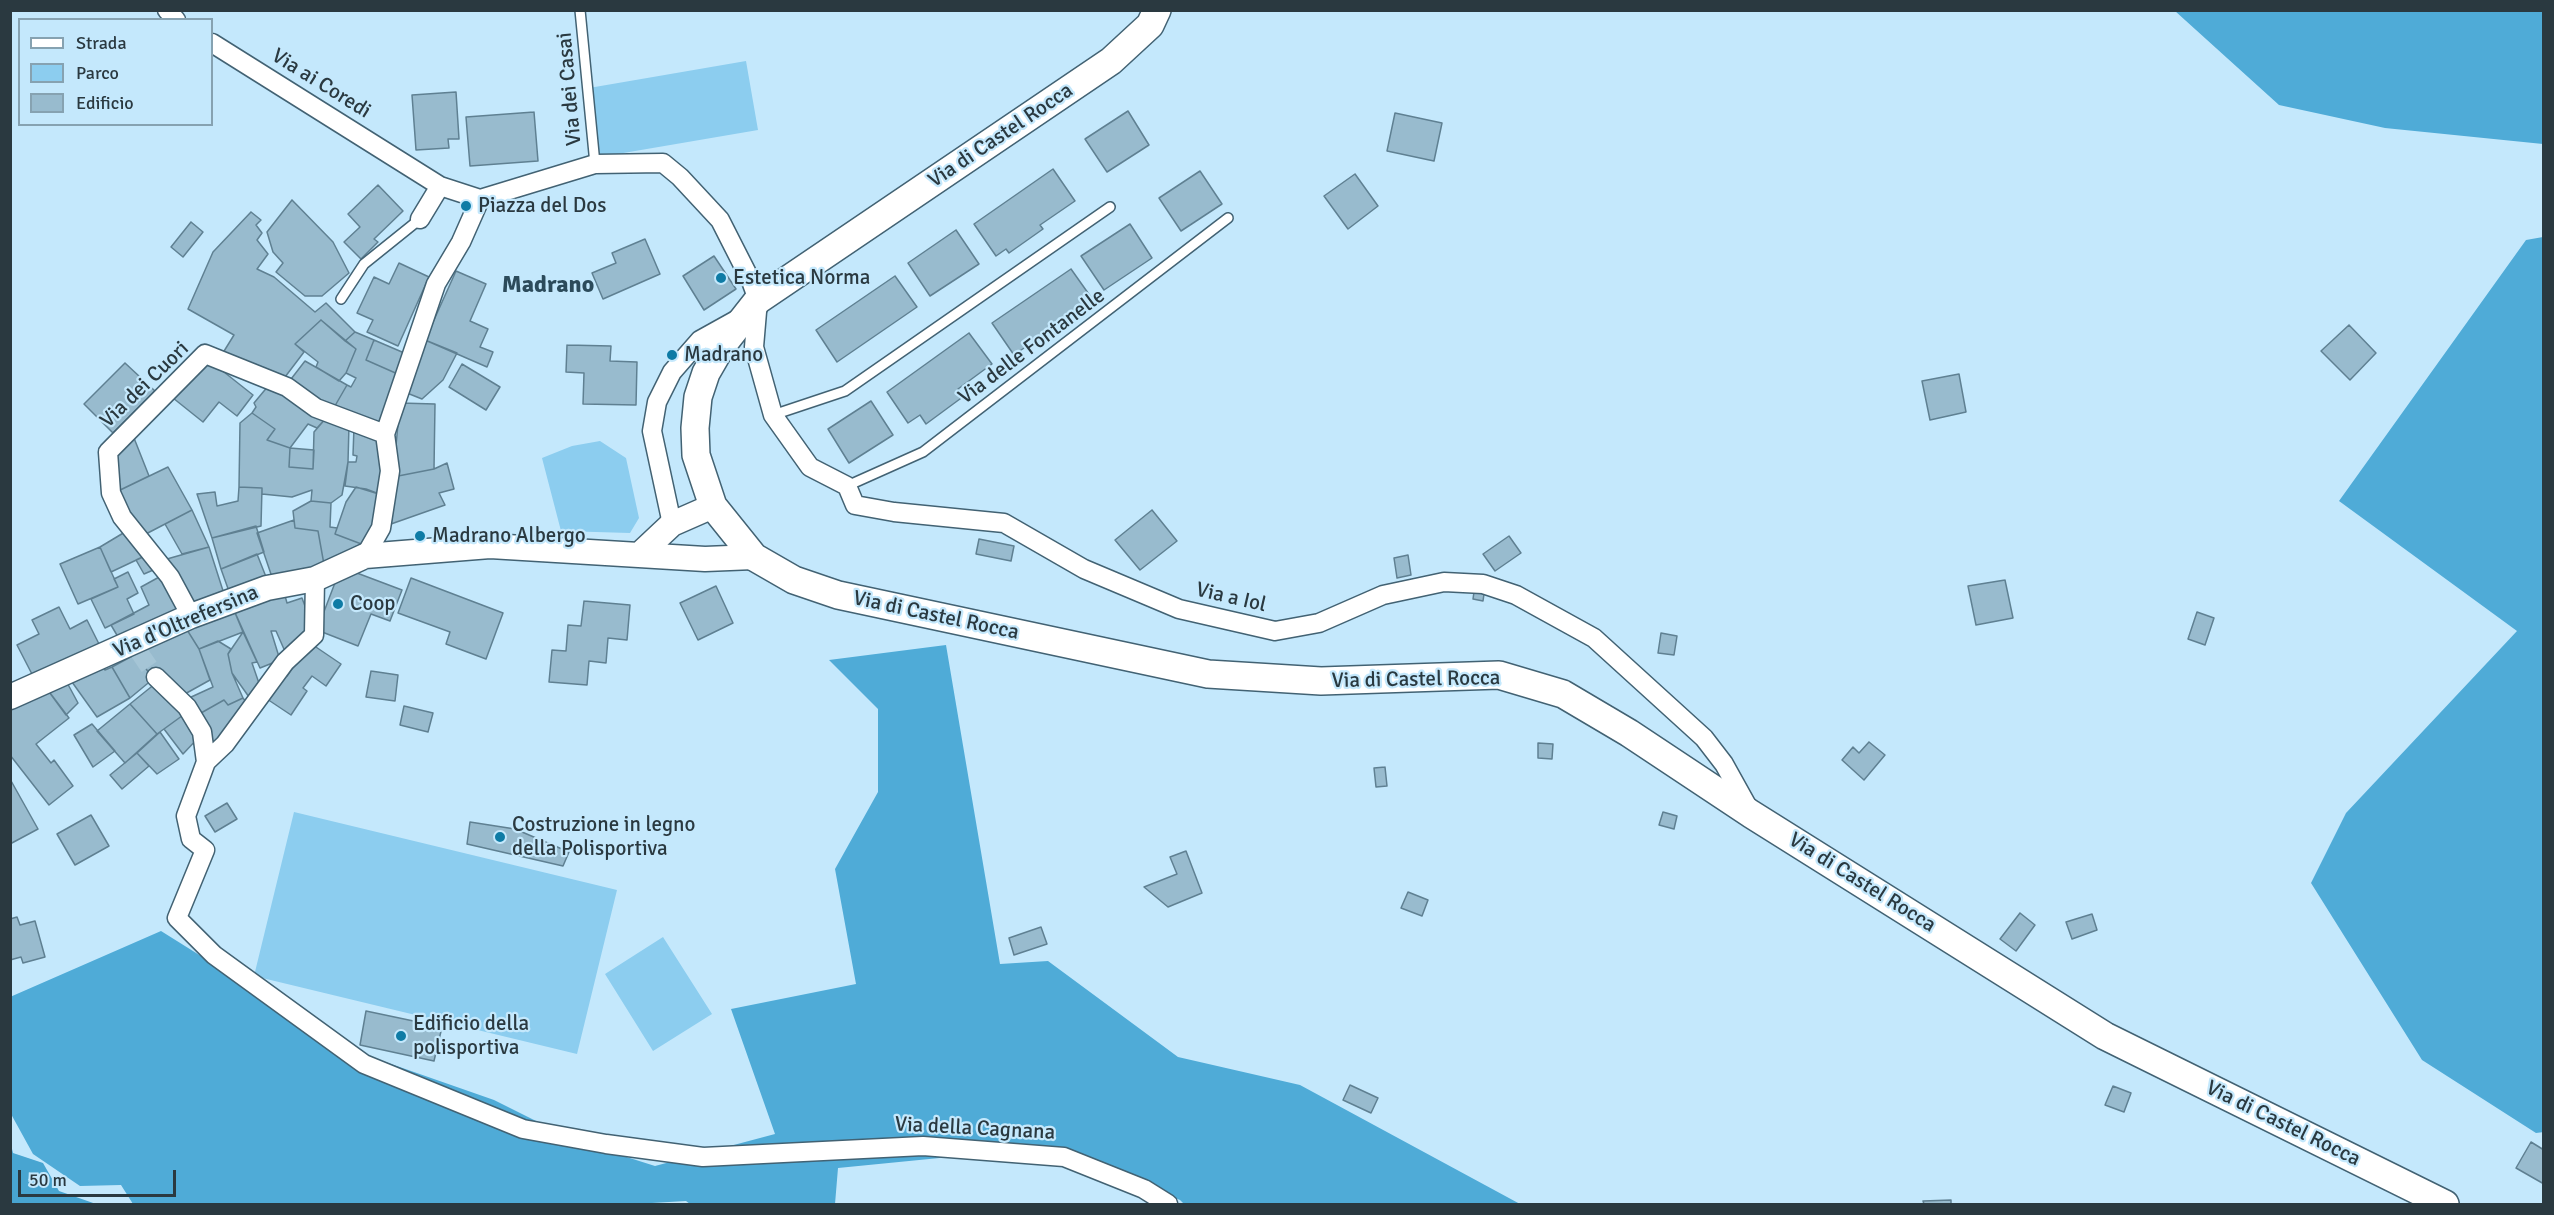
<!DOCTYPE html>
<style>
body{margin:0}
#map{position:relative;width:2554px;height:1215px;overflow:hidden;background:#c4e8fc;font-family:Signika,sans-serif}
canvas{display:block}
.frame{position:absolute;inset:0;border:12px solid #2a3940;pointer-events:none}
.legend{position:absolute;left:18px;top:18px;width:195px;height:108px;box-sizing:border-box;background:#c4e8fc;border:2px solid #86a2b1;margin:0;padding:8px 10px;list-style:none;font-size:18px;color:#2a3940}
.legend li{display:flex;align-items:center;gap:12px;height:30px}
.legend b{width:30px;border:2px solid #86a2b1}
.scale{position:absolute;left:18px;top:1170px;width:158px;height:27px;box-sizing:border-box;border:3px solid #2a3940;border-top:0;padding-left:8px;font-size:18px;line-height:21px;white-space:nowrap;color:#2a3940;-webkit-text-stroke:4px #c4e8fc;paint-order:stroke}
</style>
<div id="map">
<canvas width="2554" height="1215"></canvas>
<div class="frame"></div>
<ul class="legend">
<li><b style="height:8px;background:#fff"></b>Strada</li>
<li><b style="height:16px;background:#8ccdef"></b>Parco</li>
<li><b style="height:16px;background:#98bbce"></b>Edificio</li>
</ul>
<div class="scale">50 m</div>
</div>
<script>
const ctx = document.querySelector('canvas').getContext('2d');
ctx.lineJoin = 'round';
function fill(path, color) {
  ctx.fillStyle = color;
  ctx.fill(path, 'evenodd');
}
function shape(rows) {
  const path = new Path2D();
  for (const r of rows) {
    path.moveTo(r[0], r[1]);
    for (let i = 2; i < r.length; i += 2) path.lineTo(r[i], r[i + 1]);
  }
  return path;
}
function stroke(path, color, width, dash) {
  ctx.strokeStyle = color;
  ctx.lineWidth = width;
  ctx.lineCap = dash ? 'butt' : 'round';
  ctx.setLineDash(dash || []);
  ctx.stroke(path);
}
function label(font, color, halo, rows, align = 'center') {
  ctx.font = font + ' Signika,sans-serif';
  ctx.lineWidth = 4.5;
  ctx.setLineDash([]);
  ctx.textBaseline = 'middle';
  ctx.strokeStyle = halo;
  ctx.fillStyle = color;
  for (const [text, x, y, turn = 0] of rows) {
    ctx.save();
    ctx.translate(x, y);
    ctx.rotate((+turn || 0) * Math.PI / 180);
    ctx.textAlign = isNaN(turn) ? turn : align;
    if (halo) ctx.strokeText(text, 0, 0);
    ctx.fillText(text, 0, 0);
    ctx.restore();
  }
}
const green = shape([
 [746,61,758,130,600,157,589,88],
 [600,441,626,458,639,518,630,533,561,531,542,458,572,446],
 [294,812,617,890,577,1054,254,976],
 [663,937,712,1014,653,1051,605,974]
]);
const forest = shape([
 [2175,11,2543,11,2543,144,2385,128,2279,105],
 [2543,237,2544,1132,2536,1133,2422,1060,2311,883,2346,813,2517,631,2339,501,2526,240],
 [946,645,1000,964,1048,961,1178,1057,1300,1085,1520,1204,1184,1204,1180,1200,1051,1147,838,1168,835,1204,690,1204,686,1201,635,1204,133,1204,121,1185,80,1186,33,1154,11,1114,10,997,161,931,351,1050,494,1100,576,1141,655,1166,775,1134,731,1009,856,984,835,869,878,792,878,709,829,660]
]);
const water = shape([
 [11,1145,13,1153,43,1163,59,1191,96,1204,11,1204]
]);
const building = shape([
 [456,92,459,139,448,139,449,148,416,150,412,95,456,92],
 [1128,111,1149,145,1107,172,1085,139,1128,111],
 [534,112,538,161,470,166,466,117,534,112],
 [1395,113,1442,123,1434,161,1387,151,1395,113],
 [1053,169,1075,201,1040,225,1043,229,1009,253,1006,249,996,256,974,224,1053,169],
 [1200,171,1222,204,1181,231,1159,198,1200,171],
 [1355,174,1378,206,1348,229,1324,196,1355,174],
 [378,185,403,211,374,239,378,242,361,259,344,242,360,227,348,214,378,185],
 [292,200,333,242,349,273,322,296,305,296,276,272,283,263,273,252,267,232,292,200],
 [251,212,261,220,256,225,262,233,257,240,268,254,257,269,274,277,315,312,326,303,355,332,345,341,321,320,295,344,304,352,282,381,221,356,234,335,188,309,213,252,251,212],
 [191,222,203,232,183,257,171,247,191,222],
 [1130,224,1152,258,1104,290,1081,256,1130,224],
 [956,230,979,264,930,296,908,263,956,230],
 [645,239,660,274,603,299,592,273,616,263,612,253,645,239],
 [714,256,736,289,704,310,683,276,714,256],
 [399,263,429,277,398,346,367,332,373,320,357,313,374,277,389,284,399,263],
 [1071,269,1093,300,1014,355,992,323,1071,269],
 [456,271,486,284,470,321,488,329,480,347,493,352,487,367,425,340,456,271],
 [895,276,917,307,837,362,816,330,895,276],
 [321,320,356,349,346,373,339,381,316,367,318,362,295,344,321,320],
 [2349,325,2376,353,2350,380,2321,351,2349,325],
 [355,332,374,340,366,360,400,375,379,426,332,411,347,385,351,387,356,378,346,373,356,349,345,341,355,332],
 [969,333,992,364,958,389,964,396,926,424,920,415,908,423,887,392,969,333],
 [374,340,409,355,400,375,366,360,374,340],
 [425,340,457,353,443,380,422,399,402,391,425,340],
 [567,345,611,346,610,361,637,362,636,405,583,404,584,373,566,372,567,345],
 [205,357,253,395,237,416,219,402,203,422,173,398,205,357],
 [305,361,347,385,332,411,288,383,305,361],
 [125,363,155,391,113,433,84,404,125,363],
 [462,364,500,387,486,410,449,387,462,364],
 [1959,374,1966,412,1930,420,1922,381,1959,374],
 [269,385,327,417,317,428,308,424,290,448,267,440,275,429,252,413,256,407,254,403,269,385],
 [871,401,893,435,849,463,828,429,871,401],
 [400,403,435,404,434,469,393,477,400,403],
 [252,413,275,429,267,440,290,448,289,467,313,469,314,432,327,417,349,425,348,462,342,495,331,503,311,501,312,490,292,497,262,494,262,488,239,487,240,423,252,413],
 [354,427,377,436,378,452,385,461,382,495,366,489,345,486,348,462,356,462,357,456,353,455,354,427],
 [134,438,149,476,114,493,114,456,134,438],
 [290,448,314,450,313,469,289,467,290,448],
 [447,463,454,489,439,493,445,505,391,524,389,503,393,477,434,469,447,463],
 [168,467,192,510,142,536,114,493,168,467],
 [239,487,262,488,261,526,212,538,197,494,215,492,217,506,238,501,239,487],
 [356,487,382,495,377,523,364,545,335,534,346,502,356,487],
 [311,501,331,503,330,527,337,528,335,534,364,545,325,570,318,531,295,528,293,511,311,501],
 [192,510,209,547,182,554,165,524,192,510],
 [1152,510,1177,541,1140,570,1115,540,1152,510],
 [294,520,295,528,318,531,325,570,274,583,257,533,294,520],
 [256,526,264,552,221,569,212,538,256,526],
 [125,532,147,555,111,572,100,547,125,532],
 [1509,536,1521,553,1495,571,1483,554,1509,536],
 [979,539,1014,546,1011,561,976,554,979,539],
 [100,547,118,587,78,604,60,564,100,547],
 [209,547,225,597,190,608,167,559,209,547],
 [257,554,268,582,231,597,221,569,257,554],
 [147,555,158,568,144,574,136,560,147,555],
 [1408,555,1411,575,1397,578,1394,558,1408,555],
 [341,567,402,590,390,621,371,614,358,646,317,630,341,567],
 [128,572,138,593,127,599,134,614,105,628,91,599,118,587,114,579,128,572],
 [161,576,185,614,121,642,111,625,149,605,141,587,161,576],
 [411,578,503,613,486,659,446,644,450,632,398,613,411,578],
 [2005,580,2013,618,1976,625,1968,586,2005,580],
 [716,586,733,623,698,640,680,603,716,586],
 [284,592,287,603,302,598,309,617,310,634,287,656,276,631,271,631,280,660,260,668,233,608,284,592],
 [1474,592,1484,594,1483,601,1473,599,1474,592],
 [584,601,630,605,627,640,608,638,606,663,589,661,587,685,549,682,552,650,566,651,568,625,581,626,584,601],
 [59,607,70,629,87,620,100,646,35,680,17,645,39,634,32,620,59,607],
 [233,608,243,632,199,649,184,625,233,608],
 [2197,612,2214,618,2205,645,2188,639,2197,612],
 [184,625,199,649,210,680,183,695,153,679,136,654,184,625],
 [243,632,257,662,252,663,261,689,249,697,232,673,228,654,243,632],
 [1661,633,1677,636,1674,655,1658,653,1661,633],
 [218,641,231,649,228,654,232,673,243,698,228,705,224,700,201,713,189,698,213,687,199,649,218,641],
 [310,643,341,664,326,686,312,676,303,688,307,691,291,715,264,697,281,671,287,676,310,643],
 [136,654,153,679,130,698,112,667,136,654],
 [100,662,105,670,112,667,130,698,97,717,67,675,100,662],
 [371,671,398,675,395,701,366,697,371,671],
 [64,677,78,703,66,715,44,685,64,677],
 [156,683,186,713,157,734,130,704,156,683],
 [44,685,69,718,36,744,51,763,54,760,73,786,49,805,10,755,10,710,44,685],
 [243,698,249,706,213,747,201,713,224,700,228,705,243,698],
 [130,704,157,734,125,763,97,731,130,704],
 [404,706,433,713,428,732,400,725,404,706],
 [186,713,200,736,183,754,164,729,186,713],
 [92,724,115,751,93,767,74,735,92,724],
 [160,732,179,759,157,774,137,753,160,732],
 [1869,742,1885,755,1864,780,1842,760,1853,747,1859,753,1869,742],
 [1538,743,1553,744,1552,759,1538,758,1538,743],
 [137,753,149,766,122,789,110,775,137,753],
 [1385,767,1387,786,1376,787,1374,768,1385,767],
 [10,779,38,829,10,844,10,779],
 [227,803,237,819,215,832,205,816,227,803],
 [1663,812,1677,816,1674,829,1659,825,1663,812],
 [91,815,109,846,75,865,57,834,91,815],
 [470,822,515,829,569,852,563,866,467,844,470,822],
 [1186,851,1202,893,1168,907,1144,887,1177,874,1170,857,1186,851],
 [1408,892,1428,900,1422,916,1401,908,1408,892],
 [2020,913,2035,925,2016,951,2000,939,2020,913],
 [2092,914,2097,930,2072,939,2066,922,2092,914],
 [17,917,20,925,35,921,45,957,23,963,21,957,10,960,10,919,17,917],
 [1041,927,1047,944,1014,955,1009,938,1041,927],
 [366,1011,442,1027,434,1061,360,1045,366,1011],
 [1350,1085,1378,1098,1371,1113,1343,1100,1350,1085],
 [2113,1086,2131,1093,2124,1112,2105,1105,2113,1086],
 [2531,1142,2544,1150,2544,1184,2516,1168,2531,1142],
 [1951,1200,1951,1204,1924,1204,1923,1201,1951,1200]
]);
const minorTunnel = shape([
 [139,652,156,677]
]);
const service = shape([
 [580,10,595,164],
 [341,299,364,264,420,219],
 [773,415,845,391,1110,207],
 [847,486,923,452,1228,218]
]);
const minor = shape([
 [167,10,176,20],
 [212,43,440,186,480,199,595,164,663,163,680,177,720,220,751,281,758,300,754,347,773,415,810,467,847,486,855,505,894,512,1004,523,1084,569,1179,609,1275,631,1319,623,1383,595,1444,582,1483,584,1516,595,1594,638,1704,738,1724,764,1749,809],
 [420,219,440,186],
 [672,524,652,431,657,402,672,372,700,340,736,320],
 [365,556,381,528,390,471,385,434,436,284,461,242,480,199],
 [315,579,314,635,285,662,225,744,206,762,186,816,191,839,205,850,177,918,214,955,364,1064,523,1129,606,1144,703,1157,923,1146,1064,1157,1144,1189,1168,1204],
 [191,616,170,577,122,517,111,493,108,452,205,354,287,387,316,408,385,434],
 [156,677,187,707,202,732,206,762]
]);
const tertiary = shape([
 [639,555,672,524,713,506],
 [10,697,191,616,267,588,315,579,365,556,490,546,705,559,754,557]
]);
const secondary = shape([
 [1157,10,1150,25,1111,61,758,300,721,347,706,373,698,397,695,428,696,455,713,506,754,557,794,580,838,595,1208,674,1321,681,1499,675,1563,694,1629,733,1751,814,2105,1036,2445,1204]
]);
const markers = [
 [466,206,6,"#0e7ba5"],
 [721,278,6,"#0e7ba5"],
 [672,355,6,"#0e7ba5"],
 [420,536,6,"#0e7ba5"],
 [338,604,6,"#0e7ba5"],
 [500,837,6,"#0e7ba5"],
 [401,1036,6,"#0e7ba5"]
];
const streetNames = [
 ["Via ai Coredi",321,84,32],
 ["Via dei Casai",570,89,-95],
 ["Via di Castel Rocca",1001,136,-34],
 ["Via delle Fontanelle",1032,347,-37],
 ["Via dei Cuori",145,385,-44],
 ["Via a Iol",1231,598,13],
 ["Via di Castel Rocca",936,616,12],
 ["Via d'Oltrefersina",186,622,-23],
 ["Via di Castel Rocca",1416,680,-1],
 ["Via di Castel Rocca",1862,883,32],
 ["Via di Castel Rocca",2283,1124,26],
 ["Via della Cagnana",975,1129,3]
];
const poiNames = [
 ["Piazza del Dos",478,206],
 ["Estetica Norma",733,278],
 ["Madrano",684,355],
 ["Madrano Albergo",432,536],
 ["Coop",350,604],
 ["Costruzione in legno",512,825],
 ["della Polisportiva",512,849],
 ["Edificio della",413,1024],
 ["polisportiva",413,1048]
];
const quarterNames = [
 ["Madrano",548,286]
];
fill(green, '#8ccdef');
fill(forest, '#4fabd7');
fill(water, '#48a5d1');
fill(building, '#98bbce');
stroke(building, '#5f8092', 1.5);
stroke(minorTunnel, '#a5c5d6', 18, [18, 9]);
stroke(service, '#426273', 12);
stroke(minor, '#426273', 21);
stroke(tertiary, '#426273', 27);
stroke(secondary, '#426273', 30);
stroke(service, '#fff', 9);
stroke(minor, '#fff', 18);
stroke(tertiary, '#fff', 24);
stroke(secondary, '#fff', 27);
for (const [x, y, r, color] of markers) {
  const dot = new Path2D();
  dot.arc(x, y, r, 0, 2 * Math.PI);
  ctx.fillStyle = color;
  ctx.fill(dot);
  stroke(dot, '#c4e8fc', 2);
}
label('21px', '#2a3940', '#c4e8fc', streetNames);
label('21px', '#2a3940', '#c4e8fc', poiNames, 'left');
label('bold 24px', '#2c4b5b', '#c4e8fc', quarterNames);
</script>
